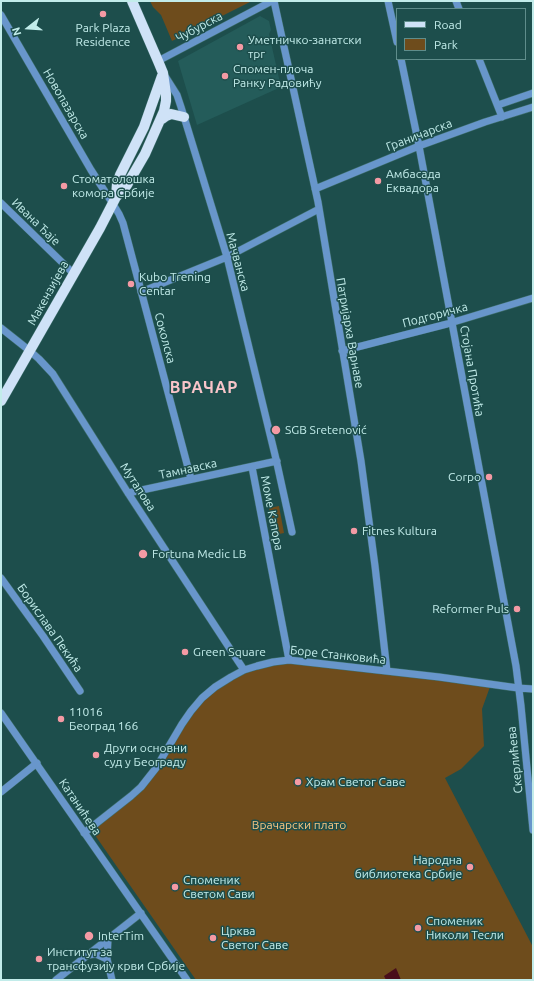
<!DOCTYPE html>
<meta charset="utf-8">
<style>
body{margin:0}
#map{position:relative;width:534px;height:981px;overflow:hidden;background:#1d4e4c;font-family:Ubuntu,sans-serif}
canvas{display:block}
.frame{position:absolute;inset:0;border:2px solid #c2ecea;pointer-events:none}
.legend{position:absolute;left:396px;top:8px;width:130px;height:52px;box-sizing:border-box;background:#1d4e4c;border:1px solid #5f8d8b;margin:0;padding:5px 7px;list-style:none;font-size:12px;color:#c2ecea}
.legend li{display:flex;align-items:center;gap:8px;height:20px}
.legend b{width:20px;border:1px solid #5f8d8b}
.north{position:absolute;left:8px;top:8px;width:40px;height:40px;-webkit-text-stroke:3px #1d4e4c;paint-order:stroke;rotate:253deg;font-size:11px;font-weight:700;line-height:16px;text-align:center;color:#c2ecea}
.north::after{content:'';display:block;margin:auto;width:14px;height:18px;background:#c2ecea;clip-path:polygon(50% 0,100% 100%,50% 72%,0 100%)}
</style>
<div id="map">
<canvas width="534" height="981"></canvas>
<div class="frame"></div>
<ul class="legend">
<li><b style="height:5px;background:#cfe2f7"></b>Road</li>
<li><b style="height:11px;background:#6e4c1c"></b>Park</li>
</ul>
<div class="north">N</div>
</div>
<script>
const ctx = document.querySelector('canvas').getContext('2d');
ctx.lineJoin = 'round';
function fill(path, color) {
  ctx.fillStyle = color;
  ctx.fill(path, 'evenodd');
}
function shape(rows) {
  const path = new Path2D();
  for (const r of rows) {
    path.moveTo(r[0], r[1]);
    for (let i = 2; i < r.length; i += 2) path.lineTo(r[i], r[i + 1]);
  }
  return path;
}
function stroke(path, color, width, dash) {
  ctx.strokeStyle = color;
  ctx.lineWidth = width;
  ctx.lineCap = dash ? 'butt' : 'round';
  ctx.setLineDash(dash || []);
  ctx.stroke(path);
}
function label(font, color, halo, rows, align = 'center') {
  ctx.font = font + ' Ubuntu,sans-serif';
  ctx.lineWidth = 3;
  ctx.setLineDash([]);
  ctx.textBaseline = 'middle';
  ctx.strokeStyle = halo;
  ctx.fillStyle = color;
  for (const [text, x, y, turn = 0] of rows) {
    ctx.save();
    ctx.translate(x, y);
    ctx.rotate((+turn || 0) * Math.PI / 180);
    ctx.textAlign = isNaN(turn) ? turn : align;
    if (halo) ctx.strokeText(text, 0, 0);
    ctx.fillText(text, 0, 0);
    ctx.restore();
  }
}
const built = shape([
 [260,16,269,21,271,30,269,34,281,87,197,125,178,61]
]);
const green = shape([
 [150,1,252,1,172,41,161,15,153,7],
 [279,506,284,533,274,535,269,508],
 [289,660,491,684,482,709,484,746,461,769,445,778,533,947,533,980,196,980,90,828,141,787,191,711,231,677]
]);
const water = shape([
 [396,968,401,980,386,980,384,976]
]);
const minor = shape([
 [274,1,318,202,361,461,375,566,387,671],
 [388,1,397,42],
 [456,1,459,9],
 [1,15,91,170,113,204,119,214,123,223,191,479],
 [401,59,419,146,516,666,521,706,533,830],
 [479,59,502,117],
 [158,61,272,1],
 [165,76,177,95,181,107,227,257,276,459,292,532],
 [498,105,533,93],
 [315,189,419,146,485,122,533,107],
 [1,203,73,273],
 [141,292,227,257,319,209],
 [1,328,30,351,39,359,53,374,128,493,238,661,244,670],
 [342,351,447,324,533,298],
 [252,467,289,660],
 [128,493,277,461],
 [1,578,43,636,80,691],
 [1,713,187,980],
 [1,792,37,763],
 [84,833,131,796,141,787,156,768,182,724,191,711,202,698,215,687,231,677,244,670,257,666,273,662,289,660,439,677,518,688,533,689],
 [108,939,107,959,112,980],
 [88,955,96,954,107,959],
 [56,980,141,913]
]);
const major = shape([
 [162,119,166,116,171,114,184,117],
 [116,197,117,184,120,175,144,127,151,107,162,76],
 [1,401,100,228,116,197,127,185,145,154,164,111,166,101,166,94,163,73,158,61,132,1]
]);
const markers = [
 [103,14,4,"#f49aa4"],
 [240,47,4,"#f49aa4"],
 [225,76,4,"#f49aa4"],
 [378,181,4,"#f49aa4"],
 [64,186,4,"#f49aa4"],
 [131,284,4,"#f49aa4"],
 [276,430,5,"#f49aa4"],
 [489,477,4,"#f49aa4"],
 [354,531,4,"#f49aa4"],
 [143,554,5,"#f49aa4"],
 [517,609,4,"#f49aa4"],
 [185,652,4,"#f49aa4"],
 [61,719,4,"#f49aa4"],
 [96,755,4,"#f49aa4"],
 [298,782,4,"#f49aa4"],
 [470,867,4,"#f49aa4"],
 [175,887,4,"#f49aa4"],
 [418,928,4,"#f49aa4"],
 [89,936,5,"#f49aa4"],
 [213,938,4,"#f49aa4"],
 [39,959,4,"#f49aa4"]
];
const streetNames = [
 ["Чубурска",199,27,-28],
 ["Новопазарска",66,104,60],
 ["Граничарска",419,135,-21],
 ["Ивана Ђаје",36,222,44],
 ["Мачванска",238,262,75],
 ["Макензијева",48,293,-61],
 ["Подгоричка",435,315,-15],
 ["Патријарха Варнаве",350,333,80],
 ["Соколска",165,338,75],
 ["Стојана Протића",472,371,80],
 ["Тамнавска",188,469,-12],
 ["Мутапова",138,487,57],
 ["Моме Капора",272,513,79],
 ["Борислава Пекића",50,628,55],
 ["Боре Станковића",338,655,6],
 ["Скерлићева",515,760,-96],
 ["Катанићева",80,807,56]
];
const poiNames = [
 ["Park Plaza",103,28,"center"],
 ["Residence",103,42,"center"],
 ["Уметничко-занатски",248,40],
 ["трг",248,54],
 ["Спомен-плоча",233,69],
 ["Ранку Радовићу",233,83],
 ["Амбасада",386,174],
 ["Еквадора",386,188],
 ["Стоматолошка",72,179],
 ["комора Србије",72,193],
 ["Kubo Trening",139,277],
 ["Centar",139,291],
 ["SGB Sretenović",285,430],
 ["Corpo",481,477,"right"],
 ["Fitnes Kultura",362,531],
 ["Fortuna Medic LB",152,554],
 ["Reformer Puls",509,609,"right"],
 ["Green Square",193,652],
 ["11016",69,712],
 ["Београд 166",69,726],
 ["Други основни",104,748],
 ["суд у Београду",104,762],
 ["Храм Светог Саве",306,782],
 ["Народна",462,860,"right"],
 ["библиотека Србије",462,874,"right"],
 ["Споменик",183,880],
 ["Светом Сави",183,894],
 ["Споменик",426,921],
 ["Николи Тесли",426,935],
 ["Црква",221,931],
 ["Светог Саве",221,945],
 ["InterTim",98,936],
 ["Институт за",47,952],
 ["трансфузију крви Србије",47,966]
];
const parkNames = [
 ["Врачарски плато",299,825]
];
const districtNames = [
 ["ВРАЧАР",204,388]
];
fill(built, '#245c5a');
fill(green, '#6e4c1c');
fill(water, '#490e1b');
stroke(minor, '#3e6e6c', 8);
stroke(major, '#3e6e6c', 11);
stroke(minor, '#6896cb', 7);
stroke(major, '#cfe2f7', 10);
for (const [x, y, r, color] of markers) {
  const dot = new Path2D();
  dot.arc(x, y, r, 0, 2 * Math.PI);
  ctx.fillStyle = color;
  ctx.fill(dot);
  stroke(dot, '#1d4e4c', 1.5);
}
label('12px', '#c2ecea', '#1d4e4c', streetNames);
label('12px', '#c2ecea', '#1d4e4c', poiNames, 'left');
label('12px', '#fbc57f', '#1d4e4c', parkNames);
ctx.letterSpacing = '1px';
label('bold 16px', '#f9c5c9', '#1d4e4c', districtNames);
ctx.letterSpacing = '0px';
</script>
